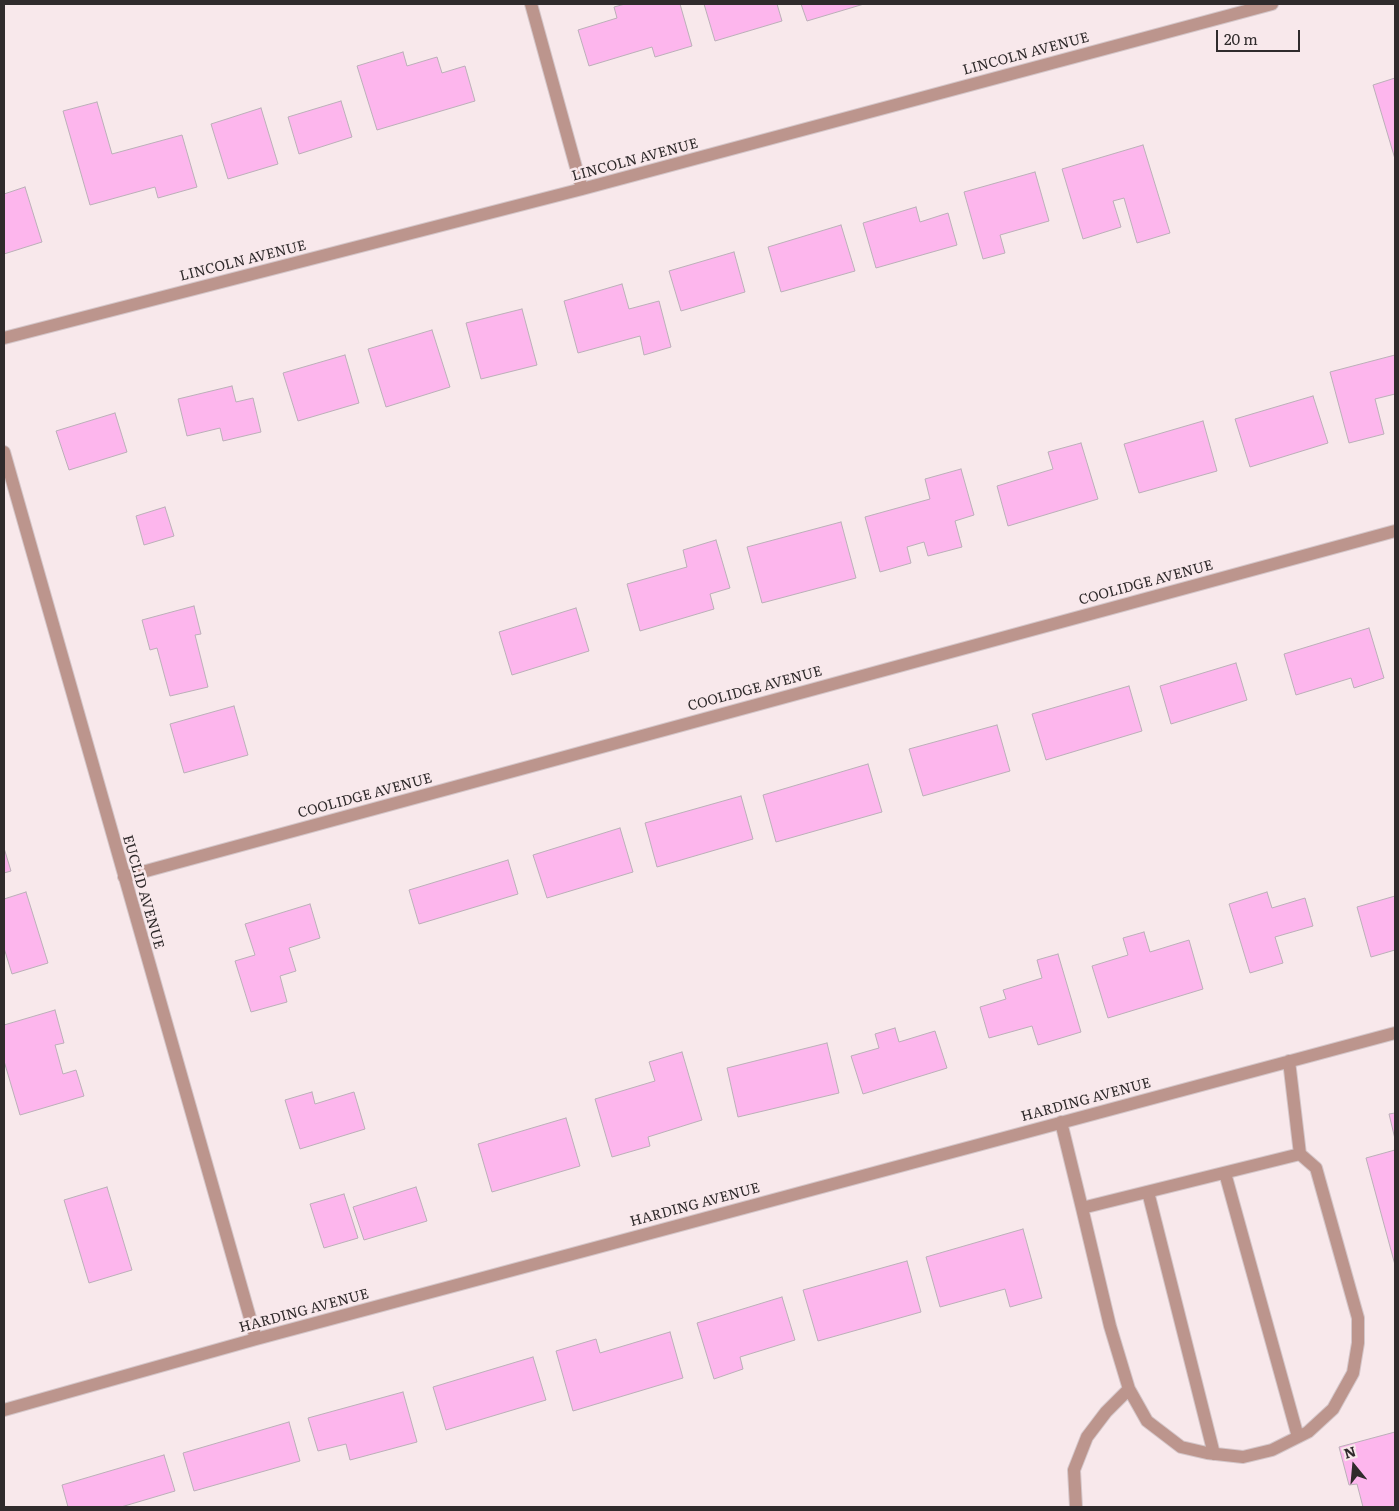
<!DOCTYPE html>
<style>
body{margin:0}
#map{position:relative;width:1399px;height:1511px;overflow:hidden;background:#f8e8eb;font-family:Literata,serif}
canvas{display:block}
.frame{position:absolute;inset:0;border:5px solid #302b2c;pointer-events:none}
.north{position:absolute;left:1329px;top:1441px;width:50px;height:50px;-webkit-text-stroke:4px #f8e8eb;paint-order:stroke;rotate:343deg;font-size:14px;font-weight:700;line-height:20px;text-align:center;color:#302b2c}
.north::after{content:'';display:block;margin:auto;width:18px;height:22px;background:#302b2c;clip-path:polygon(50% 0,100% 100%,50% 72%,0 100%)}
.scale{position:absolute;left:1216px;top:30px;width:84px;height:22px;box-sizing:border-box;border:2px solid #302b2c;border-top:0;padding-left:6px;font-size:15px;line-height:18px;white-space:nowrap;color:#302b2c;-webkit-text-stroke:4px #f8e8eb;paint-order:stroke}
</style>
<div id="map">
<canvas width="1399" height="1511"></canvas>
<div class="frame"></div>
<div class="north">N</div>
<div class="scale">20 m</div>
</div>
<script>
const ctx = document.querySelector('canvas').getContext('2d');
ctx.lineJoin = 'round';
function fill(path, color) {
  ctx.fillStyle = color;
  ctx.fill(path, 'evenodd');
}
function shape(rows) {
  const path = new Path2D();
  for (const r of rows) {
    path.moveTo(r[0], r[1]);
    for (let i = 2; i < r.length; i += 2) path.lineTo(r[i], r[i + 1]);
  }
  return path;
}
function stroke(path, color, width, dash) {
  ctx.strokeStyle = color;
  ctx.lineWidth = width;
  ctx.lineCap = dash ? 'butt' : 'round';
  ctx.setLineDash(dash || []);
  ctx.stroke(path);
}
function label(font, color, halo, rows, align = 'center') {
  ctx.font = font + ' Literata,serif';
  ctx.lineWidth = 5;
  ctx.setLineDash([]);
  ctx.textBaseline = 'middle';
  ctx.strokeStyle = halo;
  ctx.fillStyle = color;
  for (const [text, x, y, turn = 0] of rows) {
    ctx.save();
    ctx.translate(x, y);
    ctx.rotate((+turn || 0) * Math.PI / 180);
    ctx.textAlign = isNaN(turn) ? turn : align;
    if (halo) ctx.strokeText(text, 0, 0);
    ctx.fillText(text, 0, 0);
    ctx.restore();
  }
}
const building = shape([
 [625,4,680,4,692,46,655,57,652,47,589,66,578,30,617,18,614,7,625,4],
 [704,4,777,4,782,21,715,41,704,4],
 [801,4,864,4,807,21,801,4],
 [403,52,407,66,437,57,442,73,465,66,475,101,377,130,357,66,403,52],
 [1395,78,1395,159,1373,85,1395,78],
 [341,101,352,137,299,154,288,117,341,101],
 [97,102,112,154,182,135,197,187,158,198,155,187,90,205,63,111,97,102],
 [261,108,278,164,228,179,211,124,261,108],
 [1143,145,1170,233,1137,243,1124,198,1113,201,1121,227,1083,239,1062,169,1143,145],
 [1035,172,1049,221,1000,235,1005,253,983,259,964,192,1035,172],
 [25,187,42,242,4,254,4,194,25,187],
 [916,207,920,222,948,213,957,245,876,268,863,223,916,207],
 [841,225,855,271,781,292,768,247,841,225],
 [734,252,745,292,681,311,669,271,734,252],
 [622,284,629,309,659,301,671,347,644,355,640,336,578,353,564,301,622,284],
 [522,309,537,365,481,379,466,323,522,309],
 [432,330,450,387,386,407,368,349,432,330],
 [345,355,359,403,298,421,283,373,345,355],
 [1395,355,1395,394,1375,399,1384,434,1349,443,1330,372,1395,355],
 [232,386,236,402,253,398,261,432,223,441,220,428,187,436,178,399,232,386],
 [1313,396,1328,443,1250,467,1235,419,1313,396],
 [115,413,127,452,69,470,56,431,115,413],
 [1203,421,1217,471,1139,493,1124,444,1203,421],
 [1081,443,1098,499,1008,526,997,486,1053,469,1048,452,1081,443],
 [961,469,974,515,955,521,962,547,928,556,924,542,907,547,911,563,880,572,865,517,930,499,925,479,961,469],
 [165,507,174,536,144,545,136,516,165,507],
 [841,522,856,578,762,603,747,547,841,522],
 [716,540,730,588,710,594,714,609,640,631,627,584,687,567,683,550,716,540],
 [194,606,201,634,195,635,208,687,170,696,157,648,150,650,142,620,194,606],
 [576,608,589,651,512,675,499,632,576,608],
 [1369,628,1384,678,1354,688,1351,678,1296,695,1284,654,1369,628],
 [1236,663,1247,700,1171,724,1160,686,1236,663],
 [1129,686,1142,731,1046,760,1032,714,1129,686],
 [234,706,248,755,184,773,170,724,234,706],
 [997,725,1010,771,923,796,909,749,997,725],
 [868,764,882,812,776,842,763,795,868,764],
 [741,796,753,839,657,867,645,823,741,796],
 [620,828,633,872,547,898,533,855,620,828],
 [4,848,11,871,4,873,4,848],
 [508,860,518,894,419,924,409,890,508,860],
 [26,892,48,963,12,974,4,948,4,899,26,892],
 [1267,892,1272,908,1305,898,1313,926,1275,937,1283,963,1250,973,1229,904,1267,892],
 [1395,896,1395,950,1371,957,1357,907,1395,896],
 [310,904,320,938,289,948,296,971,280,976,287,1002,251,1012,235,961,255,955,245,924,310,904],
 [1144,932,1150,952,1189,940,1203,989,1108,1018,1092,966,1128,955,1123,938,1144,932],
 [1058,954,1081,1032,1038,1045,1032,1026,989,1038,980,1007,1006,999,1003,990,1042,978,1037,960,1058,954],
 [55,1010,64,1043,55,1045,63,1074,76,1070,84,1096,20,1115,4,1061,4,1025,55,1010],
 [895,1028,899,1042,935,1031,947,1068,863,1094,851,1056,879,1048,875,1034,895,1028],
 [827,1043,839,1093,738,1117,727,1068,827,1043],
 [682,1052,702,1120,648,1137,650,1146,612,1157,595,1099,655,1081,649,1062,682,1052],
 [312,1092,315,1104,354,1092,365,1129,300,1149,285,1100,312,1092],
 [1395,1113,1395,1139,1389,1114,1395,1113],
 [566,1118,580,1166,492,1192,478,1144,566,1118],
 [1395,1150,1395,1265,1366,1158,1395,1150],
 [107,1187,132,1270,89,1283,64,1200,107,1187],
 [416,1187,427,1221,364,1240,353,1207,416,1187],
 [344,1194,358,1238,324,1248,310,1204,344,1194],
 [1023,1229,1042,1298,1010,1307,1005,1289,940,1307,926,1257,1023,1229],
 [907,1261,921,1312,818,1341,803,1290,907,1261],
 [782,1297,795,1340,740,1357,743,1369,714,1379,697,1323,782,1297],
 [670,1332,683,1378,573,1411,556,1351,596,1339,600,1353,670,1332],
 [533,1357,546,1400,446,1430,433,1387,533,1357],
 [403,1392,417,1442,350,1460,346,1444,318,1451,308,1418,403,1392],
 [289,1422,300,1461,194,1491,183,1453,289,1422],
 [1395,1432,1395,1507,1363,1507,1357,1484,1349,1485,1339,1447,1395,1432],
 [164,1455,175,1491,121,1507,68,1507,62,1485,164,1455]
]);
const minor = shape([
 [531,4,582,189],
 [4,338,582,189,1272,4],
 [4,452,256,1339],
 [124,877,1395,531],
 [1061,1122,1082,1208,1300,1154,1289,1061],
 [1225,1173,1298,1437],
 [1148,1192,1214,1454],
 [1082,1208,1110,1326,1129,1389,1147,1421,1181,1447,1207,1453,1243,1457,1272,1450,1308,1432,1333,1409,1353,1373,1358,1343,1358,1318,1316,1168,1300,1154],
 [4,1410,256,1339,1395,1033],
 [1076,1507,1074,1470,1087,1437,1106,1412,1129,1389]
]);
const streetNames = [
 ["LINCOLN AVENUE",1026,54,-15],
 ["LINCOLN AVENUE",635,160,-15],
 ["LINCOLN AVENUE",243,261,-14],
 ["COOLIDGE AVENUE",1146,583,-15],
 ["COOLIDGE AVENUE",755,689,-15],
 ["COOLIDGE AVENUE",365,796,-15],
 ["EUCLID AVENUE",143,892,74],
 ["HARDING AVENUE",1086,1100,-15],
 ["HARDING AVENUE",695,1205,-15],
 ["HARDING AVENUE",304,1311,-15]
];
fill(building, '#fdb6ed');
stroke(building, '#bbafb8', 1);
stroke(minor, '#d4c6c9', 14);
stroke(minor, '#bc958d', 12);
label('14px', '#302b2c', '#f8e8eb', streetNames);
</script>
